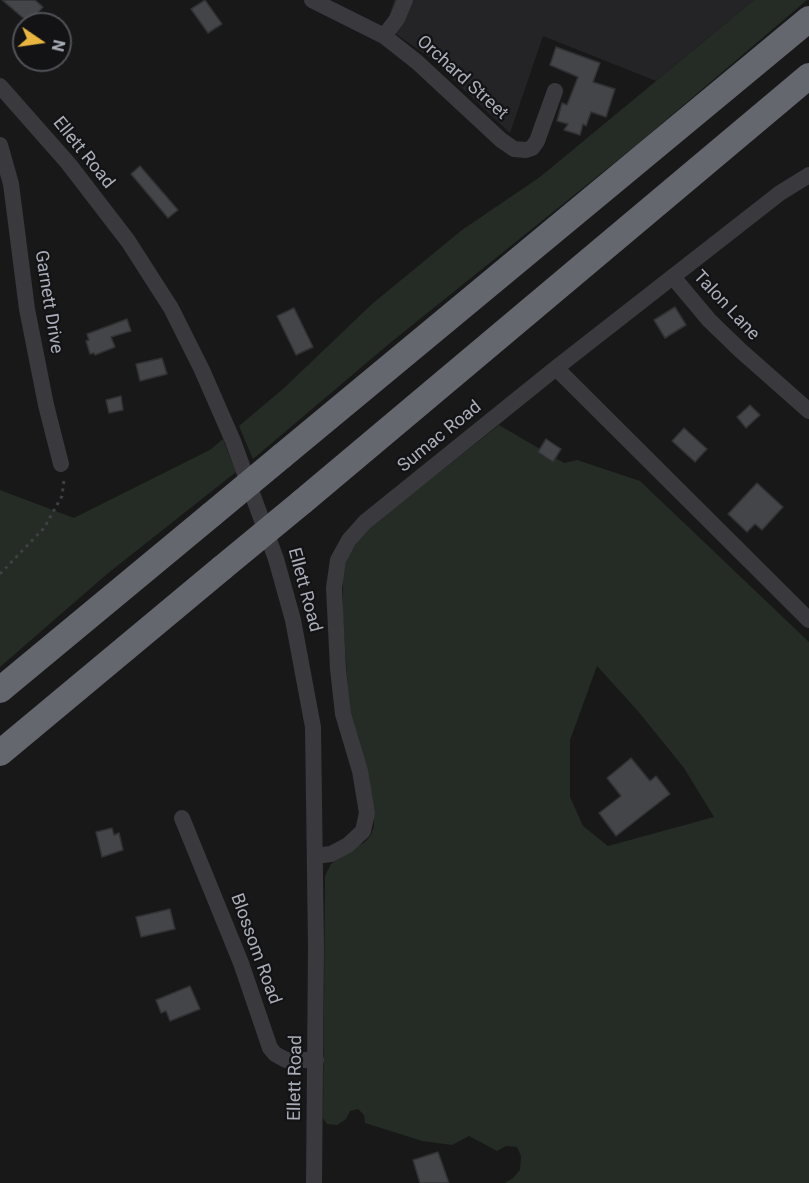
<!DOCTYPE html>
<style>
body{margin:0}
#map{position:relative;width:809px;height:1183px;overflow:hidden;background:#181819;font-family:Roboto,sans-serif}
canvas{display:block}
.north{position:absolute;left:12px;top:12px;width:60px;height:60px;box-sizing:border-box;background:#131315;border:2px solid #4f5157;border-radius:50%;rotate:103deg;font-size:16px;font-weight:700;line-height:24px;text-align:center;color:#aaaeb9}
.north::after{content:'';display:block;margin:auto;width:21px;height:27px;background:#eab63f;clip-path:polygon(50% 0,100% 100%,50% 72%,0 100%)}
</style>
<div id="map">
<canvas width="809" height="1183"></canvas>
<div class="north">N</div>
</div>
<script>
const ctx = document.querySelector('canvas').getContext('2d');
ctx.lineJoin = 'round';
function fill(path, color) {
  ctx.fillStyle = color;
  ctx.fill(path, 'evenodd');
}
function shape(rows) {
  const path = new Path2D();
  for (const r of rows) {
    path.moveTo(r[0], r[1]);
    for (let i = 2; i < r.length; i += 2) path.lineTo(r[i], r[i + 1]);
  }
  return path;
}
function stroke(path, color, width, dash) {
  ctx.strokeStyle = color;
  ctx.lineWidth = width;
  ctx.lineCap = dash ? 'butt' : 'round';
  ctx.setLineDash(dash || []);
  ctx.stroke(path);
}
function label(font, color, halo, rows, align = 'center') {
  ctx.font = font + ' Roboto,sans-serif';
  ctx.lineWidth = 4.5;
  ctx.setLineDash([]);
  ctx.textBaseline = 'middle';
  ctx.strokeStyle = halo;
  ctx.fillStyle = color;
  for (const [text, x, y, turn = 0] of rows) {
    ctx.save();
    ctx.translate(x, y);
    ctx.rotate((+turn || 0) * Math.PI / 180);
    ctx.textAlign = isNaN(turn) ? turn : align;
    if (halo) ctx.strokeText(text, 0, 0);
    ctx.fillText(text, 0, 0);
    ctx.restore();
  }
}
const built = shape([
 [394,0,754,0,656,81,543,36,510,133,429,57,386,27]
]);
const green = shape([
 [754,0,807,0,639,143,390,343,253,459,239,426,284,388,372,304,462,230,540,177],
 [499,425,564,463,577,460,640,481,809,642,809,1183,504,1183,512,1179,520,1170,521,1156,517,1147,506,1146,497,1151,469,1136,452,1145,422,1141,365,1123,364,1115,358,1109,350,1111,346,1119,337,1125,327,1124,323,1118,325,876,331,864,342,855,365,842,371,835,374,826,373,809,350,715,343,620,343,575,347,558,359,540,375,523],
 [597,666,637,710,684,768,714,817,608,846,583,826,570,797,570,740],
 [223,439,236,472,107,574,0,667,0,490,74,518,210,450]
]);
const building = shape([
 [2,0,35,0,43,7,29,23,2,0],
 [205,0,222,24,208,33,191,9,205,0],
 [556,47,600,63,593,82,615,89,606,117,591,112,586,126,583,124,580,135,564,130,568,124,557,121,562,103,567,105,578,77,550,65,556,47],
 [140,166,178,210,168,218,131,174,140,166],
 [675,307,686,325,665,338,654,320,675,307],
 [294,308,313,347,296,355,277,316,294,308],
 [127,319,131,331,111,337,115,347,95,355,94,353,90,354,86,341,89,340,87,334,127,319],
 [162,358,167,374,140,381,136,364,162,358],
 [121,396,123,410,109,413,106,400,121,396],
 [750,405,760,415,746,428,737,417,750,405],
 [684,428,707,449,695,462,672,441,684,428],
 [546,439,561,449,553,462,538,452,546,439],
 [757,483,783,507,762,530,755,524,747,532,728,514,757,483],
 [631,758,650,781,656,776,670,794,616,836,599,813,621,796,607,778,631,758],
 [112,828,114,835,119,833,123,850,102,857,96,832,112,828],
 [170,909,175,929,141,937,136,917,170,909],
 [190,986,200,1009,170,1021,166,1011,161,1013,156,1000,190,986],
 [438,1152,449,1183,420,1183,413,1160,438,1152]
]);
const path = shape([
 [0,574,44,528,62,496,64,480]
]);
const minor = shape([
 [312,0,384,36,417,62,501,140,514,149,526,150,532,148,537,141,555,91],
 [384,36,397,19,405,0],
 [0,86,68,163,128,241,171,308,202,370,233,441,276,559,293,620,313,727,316,948,314,1183],
 [0,145,11,184,27,309,46,405,61,464],
 [673,277,709,320,740,350,809,411],
 [556,368,809,620],
 [182,818,241,963,270,1048,275,1054,286,1060,316,1060],
 [315,856,331,854,348,845,363,831,367,813,360,771,343,714,338,669,334,588,338,560,349,540,365,522,556,368,780,193,809,175]
]);
const highway = shape([
 [282,456,809,19],
 [302,502,809,76],
 [0,690,211,515],
 [0,753,222,568]
]);
const highwayBridge = shape([
 [211,515,282,456],
 [222,568,302,502]
]);
const streetNames = [
 ["Orchard Street",462,78,42],
 ["Ellett Road",83,153,51],
 ["Garnett Drive",48,302,81],
 ["Talon Lane",726,306,47],
 ["Sumac Road",440,437,-39],
 ["Ellett Road",304,590,75],
 ["Blossom Road",255,949,70],
 ["Ellett Road",296,1078,-89]
];
fill(built, '#242426');
fill(green, '#242c25');
fill(building, '#444549');
stroke(building, '#323235', 1.5);
stroke(path, '#3f4045', 3, [3, 4.5]);
stroke(minor, '#39393e', 16);
stroke(highway, '#65676f', 26);
stroke(highwayBridge, '#65676f', 26);
label('18px', '#aaaeb9', '#131315', streetNames);
</script>
